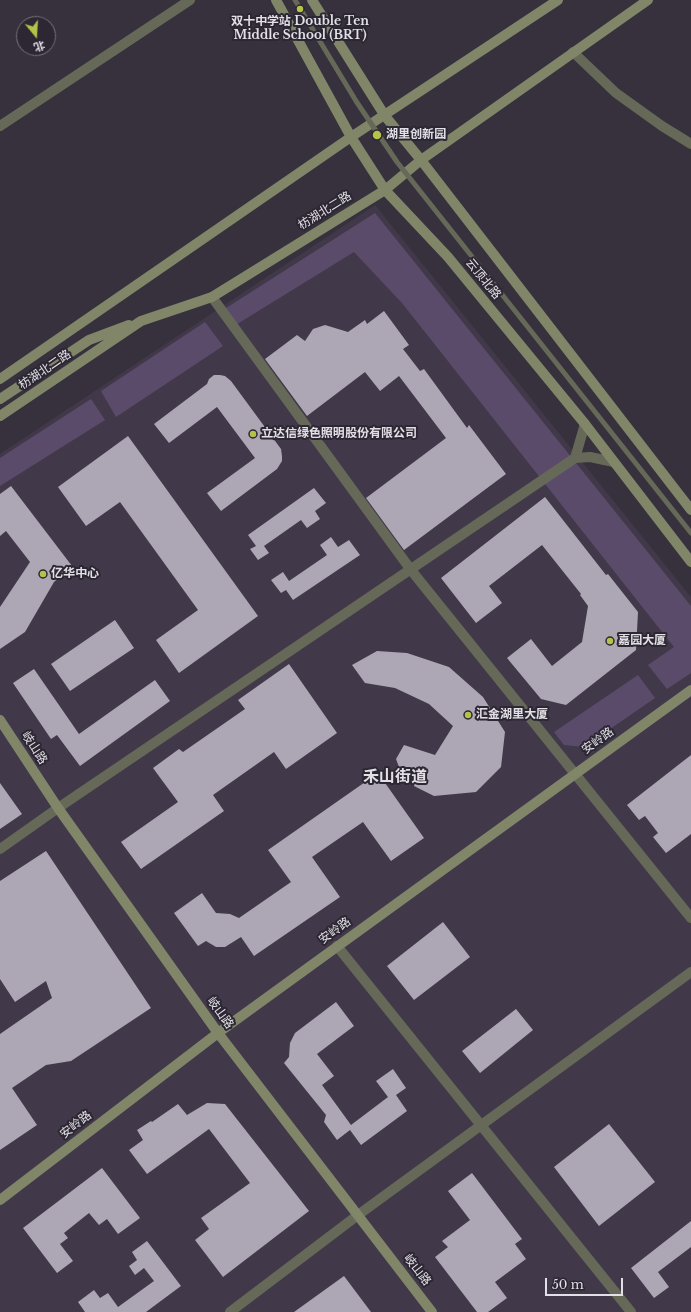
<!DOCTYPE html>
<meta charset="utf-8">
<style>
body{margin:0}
#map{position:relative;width:691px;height:1312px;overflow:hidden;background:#36313c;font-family:"Libre Baskerville","Noto Sans SC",serif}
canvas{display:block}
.north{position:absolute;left:16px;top:16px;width:40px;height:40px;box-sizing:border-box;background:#2c2732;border:1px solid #75717a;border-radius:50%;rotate:162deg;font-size:11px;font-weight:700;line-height:16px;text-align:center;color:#e2dfe6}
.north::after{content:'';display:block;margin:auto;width:14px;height:18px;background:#b4c24a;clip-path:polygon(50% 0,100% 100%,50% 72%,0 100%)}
.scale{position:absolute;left:545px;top:1278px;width:78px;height:18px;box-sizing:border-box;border:2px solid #e2dfe6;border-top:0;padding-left:5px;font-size:12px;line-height:14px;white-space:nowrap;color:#e2dfe6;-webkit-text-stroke:3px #2c2732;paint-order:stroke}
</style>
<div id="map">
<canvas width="691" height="1312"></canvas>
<div class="north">北</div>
<div class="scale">50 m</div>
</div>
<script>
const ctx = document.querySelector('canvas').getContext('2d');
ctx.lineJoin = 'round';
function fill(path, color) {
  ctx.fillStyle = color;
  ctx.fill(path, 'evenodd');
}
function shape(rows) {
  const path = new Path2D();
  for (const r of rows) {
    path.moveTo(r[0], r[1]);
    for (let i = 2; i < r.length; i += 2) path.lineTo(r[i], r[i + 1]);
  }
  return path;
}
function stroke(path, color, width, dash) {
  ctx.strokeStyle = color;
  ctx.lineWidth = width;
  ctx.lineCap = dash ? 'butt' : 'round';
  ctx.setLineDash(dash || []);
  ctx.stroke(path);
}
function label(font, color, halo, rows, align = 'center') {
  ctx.font = font + ' "Libre Baskerville","Noto Sans SC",serif';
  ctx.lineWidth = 4;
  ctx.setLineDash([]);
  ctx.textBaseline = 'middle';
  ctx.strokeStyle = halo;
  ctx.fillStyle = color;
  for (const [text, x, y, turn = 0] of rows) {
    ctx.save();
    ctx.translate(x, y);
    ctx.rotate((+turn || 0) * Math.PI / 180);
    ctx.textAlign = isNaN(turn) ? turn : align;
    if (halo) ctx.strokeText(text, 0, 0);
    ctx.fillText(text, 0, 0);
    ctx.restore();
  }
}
const built = shape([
 [375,205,691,597,691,1312,0,1312,0,454]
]);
const green = shape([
 [375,213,691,606,691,673,667,689,648,665,674,647,402,303,354,252,234,326,223,310],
 [205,322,223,346,116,417,101,391],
 [91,399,105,420,0,486,0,458],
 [638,675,655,698,584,747,564,745,554,732]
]);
const building = shape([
 [384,311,409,345,403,349,420,371,424,369,467,428,469,425,506,474,404,550,366,498,446,438,399,376,380,391,365,372,307,416,265,359,297,335,305,341,313,329,325,325,348,332,365,320,367,324],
 [214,375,220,375,225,376,231,381,281,449,282,456,282,461,277,469,221,511,207,493,255,458,217,407,169,443,154,424,207,384,209,379],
 [128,436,258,616,179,673,156,640,198,610,120,502,86,526,58,487],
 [11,486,72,566,54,582,25,632,0,649,0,607,30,562,6,531,0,536,0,494],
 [314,488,326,503,315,511,320,519,307,528,301,520,264,546,269,553,258,560,250,549,256,546,248,535],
 [545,497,606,575,608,574,638,612,636,650,566,705,541,699,507,658,531,639,552,666,582,642,588,606,580,595,581,594,542,545,489,586,502,603,476,623,441,578],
 [331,537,338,547,349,540,360,555,293,600,286,590,281,593,271,580,283,572,289,581,327,555,320,545],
 [115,620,134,648,70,691,51,664],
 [377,651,407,653,449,667,483,697,505,732,501,767,476,792,434,796,414,786,415,773,399,767,396,759,404,745,435,755,453,726,429,704,395,688,365,683,352,665],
 [289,664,337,733,286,769,274,752,213,795,224,811,141,869,121,842,178,802,153,768,179,749,183,752,245,709,238,700],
 [34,669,79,734,155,680,170,701,80,766,57,735,51,739,13,683],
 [691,755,691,834,666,853,653,837,658,833,645,816,639,820,627,805],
 [378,773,424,838,391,861,363,822,312,857,340,897,254,956,241,937,225,947,216,947,206,941,198,946,174,913,202,893,216,913,230,914,239,918,291,882,268,850],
 [0,783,22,814,0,829],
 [46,851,151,1008,71,1061,46,1065,12,1088,37,1125,0,1150,0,1034,52,998,46,981,15,1002,0,979,0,881],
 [443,922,470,957,414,1000,387,966],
 [336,1002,354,1026,317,1054,334,1076,322,1085,351,1125,388,1097,376,1081,393,1069,406,1088,396,1095,407,1111,361,1145,350,1130,337,1140,324,1122,326,1115,284,1063,289,1057,290,1043,295,1033],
 [516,1009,533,1030,480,1073,462,1051],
 [207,1103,225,1104,309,1211,223,1277,195,1240,209,1229,201,1218,250,1183,209,1129,147,1174,129,1150,143,1140,137,1130,151,1121,152,1122,178,1104,187,1115],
 [609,1124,655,1182,599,1226,554,1167],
 [102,1168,140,1218,118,1234,107,1219,99,1225,89,1213,64,1233,68,1238,60,1244,73,1261,57,1273,23,1228],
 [472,1173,522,1239,515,1244,526,1259,495,1282,507,1298,488,1312,477,1312,435,1257,448,1247,442,1241,470,1220,448,1191],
 [691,1221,691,1247,658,1272,669,1287,654,1298,631,1268],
 [147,1241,181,1286,146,1312,85,1312,78,1302,94,1290,100,1298,108,1293,118,1307,154,1281,144,1268,135,1275,129,1266,137,1260,132,1252],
 [344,1276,371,1312,294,1312]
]);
const street = shape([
 [573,52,616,93,662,126,691,144],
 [0,126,190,0],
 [212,297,411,570,691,918],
 [575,458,585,424],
 [0,849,58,808,575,458,590,457,614,462],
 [337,946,631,1312],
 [230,1312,358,1215,691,972]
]);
const secondary = shape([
 [276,0,351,137,385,190,448,257,585,424,691,562],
 [312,0,385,116,421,160,691,510],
 [0,379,351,137,558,0],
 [0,399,89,340,129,325],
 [0,416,141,321,212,297,385,190,421,160,648,0],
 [0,720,58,808,218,1033,432,1312],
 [0,1200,218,1033,691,690]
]);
const laneBridge = shape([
 [295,0,356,101,397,162,691,533]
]);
const markers = [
 [300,9,4,"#b4c24a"],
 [377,135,5,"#b4c24a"],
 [253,434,4,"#b4c24a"],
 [43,574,4,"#b4c24a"],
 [610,641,4,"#b4c24a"],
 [468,715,4,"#b4c24a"]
];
const poiNames = [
 ["双十中学站 Double Ten",300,22,"center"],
 ["Middle School (BRT)",300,36,"center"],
 ["湖里创新园",386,135],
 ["立达信绿色照明股份有限公司",261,434],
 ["亿华中心",51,574],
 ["嘉园大厦",618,641],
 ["汇金湖里大厦",476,715]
];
const streetNames = [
 ["枋湖北二路",325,211,-32],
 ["云顶北路",483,279,51],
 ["枋湖北二路",45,370,-34],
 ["安岭路",598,741,-36],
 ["岐山路",34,748,57],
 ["安岭路",335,931,-36],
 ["岐山路",220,1013,54],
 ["安岭路",76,1125,-38],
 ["岐山路",417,1270,52]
];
const districtNames = [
 ["禾山街道",395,777]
];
fill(built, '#41394a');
fill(green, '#5b4b6b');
fill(building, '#ada6b4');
stroke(street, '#666957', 10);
stroke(secondary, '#818669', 10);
stroke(laneBridge, '#666957', 5);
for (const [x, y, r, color] of markers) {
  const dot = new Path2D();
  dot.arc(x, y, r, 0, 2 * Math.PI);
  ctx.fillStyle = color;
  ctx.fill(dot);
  stroke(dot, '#2c2732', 1.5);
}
label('bold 12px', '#e2dfe6', '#2c2732', poiNames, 'left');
label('12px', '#e2dfe6', '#2c2732', streetNames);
label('bold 16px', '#e2dfe6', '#2c2732', districtNames);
</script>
